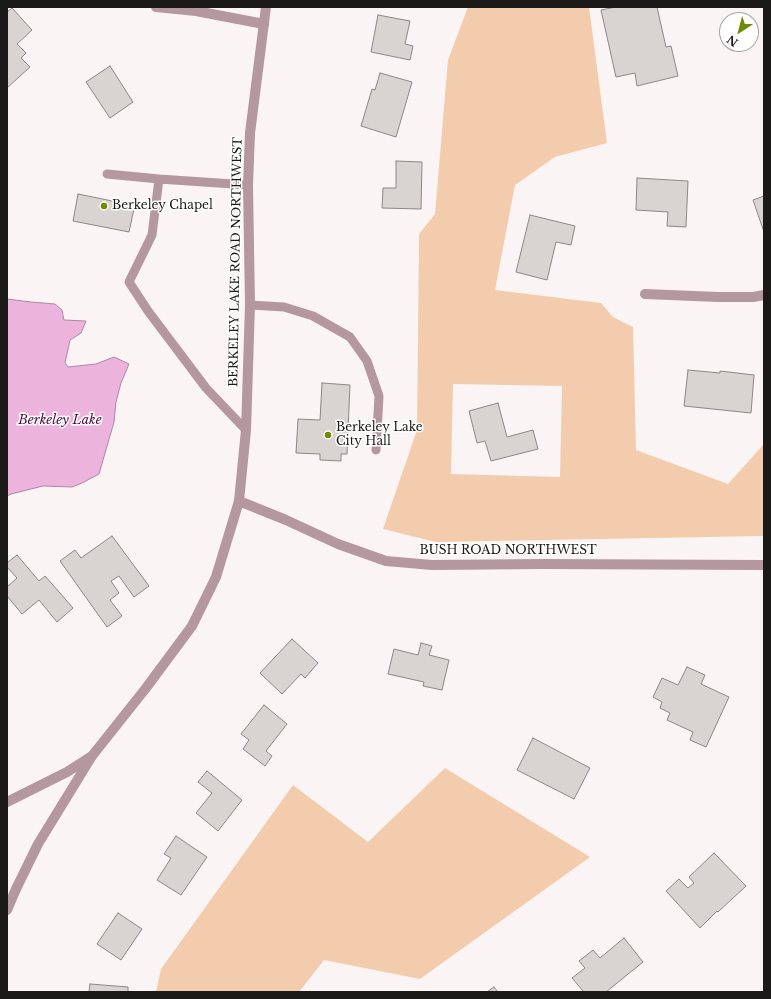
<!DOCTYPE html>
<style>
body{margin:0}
#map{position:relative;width:771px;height:999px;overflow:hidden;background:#faf4f4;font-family:"Libre Baskerville",serif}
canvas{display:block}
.frame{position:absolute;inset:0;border:8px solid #1c1a19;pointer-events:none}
.north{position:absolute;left:719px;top:12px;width:40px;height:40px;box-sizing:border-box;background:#fff;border:1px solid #a4a3a3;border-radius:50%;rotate:216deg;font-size:11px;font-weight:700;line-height:16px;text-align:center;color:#1c1a19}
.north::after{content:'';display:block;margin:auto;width:14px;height:18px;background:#6f8b01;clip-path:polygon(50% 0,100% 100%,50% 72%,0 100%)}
</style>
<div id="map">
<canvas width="771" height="999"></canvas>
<div class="frame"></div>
<div class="north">N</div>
</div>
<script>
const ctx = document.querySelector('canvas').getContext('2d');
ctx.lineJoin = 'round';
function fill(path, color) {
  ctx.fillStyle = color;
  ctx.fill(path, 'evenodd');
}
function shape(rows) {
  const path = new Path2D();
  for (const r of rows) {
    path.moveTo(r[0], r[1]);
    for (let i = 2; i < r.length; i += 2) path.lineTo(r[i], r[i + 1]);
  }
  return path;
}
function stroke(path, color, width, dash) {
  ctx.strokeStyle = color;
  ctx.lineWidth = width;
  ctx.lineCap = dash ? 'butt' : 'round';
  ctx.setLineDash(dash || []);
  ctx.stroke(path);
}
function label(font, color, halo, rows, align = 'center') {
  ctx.font = font + ' "Libre Baskerville",serif';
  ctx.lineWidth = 3;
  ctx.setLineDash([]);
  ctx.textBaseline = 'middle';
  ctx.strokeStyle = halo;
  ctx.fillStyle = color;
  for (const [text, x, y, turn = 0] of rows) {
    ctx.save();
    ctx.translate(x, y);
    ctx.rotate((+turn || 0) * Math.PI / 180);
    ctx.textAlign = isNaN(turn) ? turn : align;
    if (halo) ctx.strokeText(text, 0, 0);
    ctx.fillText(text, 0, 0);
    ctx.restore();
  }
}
const green = shape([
 [468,7,589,7,607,143,555,157,515,185,495,290,601,303,613,317,633,327,636,450,728,484,764,444,764,536,436,542,383,529,417,430,419,234,435,214,448,60],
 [453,384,562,386,560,477,451,474],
 [445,768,590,857,420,979,324,960,299,992,156,992,161,969,293,785,368,842]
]);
const water = shape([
 [7,299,31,302,55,304,62,310,64,320,86,321,81,333,70,340,65,363,68,367,96,364,114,357,129,364,121,383,116,402,114,422,99,474,82,483,72,487,43,486,11,494,7,496,7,299]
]);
const building = shape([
 [616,7,657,7,666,47,671,46,678,76,637,86,635,73,616,77,601,10,616,7],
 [12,8,32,30,17,44,26,53,21,58,30,67,7,88,7,12,12,8],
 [378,15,410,21,405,44,413,46,410,60,371,52,378,15],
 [110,66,133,102,110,118,86,82,110,66],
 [380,73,412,82,396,137,361,126,372,89,375,90,380,73],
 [396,161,422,162,421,209,382,208,383,188,396,188,396,161],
 [637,178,688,181,686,227,667,226,668,212,636,210,637,178],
 [78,194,122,203,121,207,134,209,129,232,73,221,78,194],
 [764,196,764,232,753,200,764,196],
 [530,215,575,226,571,245,556,242,547,280,516,272,530,215],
 [688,370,720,373,720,371,754,375,751,413,684,406,688,370],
 [322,383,350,385,347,454,341,454,341,461,320,460,320,454,296,453,298,419,320,420,322,383],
 [498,403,507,437,533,430,538,449,491,461,485,441,477,443,469,411,498,403],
 [112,536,149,586,134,597,119,576,111,581,119,593,110,600,122,616,107,627,60,561,75,550,81,558,112,536],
 [17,555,39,581,45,576,73,608,57,622,39,600,22,614,7,596,7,587,17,578,7,567,7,563,17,555],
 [292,639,318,663,305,678,301,674,282,694,260,673,292,639],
 [421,643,432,646,429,655,449,660,442,690,423,686,424,682,388,674,394,649,418,655,421,643],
 [687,667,705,675,701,684,729,697,706,747,690,740,693,732,667,720,670,713,660,708,662,702,653,697,662,678,678,685,687,667],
 [264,705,287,724,266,751,272,756,265,766,243,749,249,740,241,734,264,705],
 [533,738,590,768,574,799,517,770,533,738],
 [207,771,242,800,218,831,196,813,212,793,198,782,207,771],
 [176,836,207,857,181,895,157,880,171,858,164,854,176,836],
 [714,853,746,886,718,912,717,911,700,928,666,891,679,879,688,888,694,883,689,877,714,853],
 [118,913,142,929,121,960,97,944,118,913],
 [624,938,643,962,606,992,584,992,572,978,585,968,579,961,593,950,600,958,624,938],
 [90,984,128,987,128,992,89,992,90,984],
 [494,987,498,992,487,992,494,987]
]);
const service = shape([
 [107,174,159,179,152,235,129,282,148,311,206,388,246,430],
 [159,179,248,185],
 [250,305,284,307,313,316,350,337,367,361,379,396,376,450]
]);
const minor = shape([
 [156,7,196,11,264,24],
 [645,294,718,297,753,297,764,295],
 [7,802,67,772,92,756]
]);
const tertiary = shape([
 [239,501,286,520,338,544,386,561,432,565,543,564,764,565],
 [7,910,16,889,38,844,92,756,146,688,192,626,216,577,239,501,246,430,250,305,248,185,250,133,266,7]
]);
const markers = [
 [104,206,4,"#6f8b01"],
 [328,435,4,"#6f8b01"]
];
const poiNames = [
 ["Berkeley Chapel",112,206],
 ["Berkeley Lake",336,428],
 ["City Hall",336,442]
];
const streetNames = [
 ["BERKELEY LAKE ROAD NORTHWEST",236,262,-89],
 ["BUSH ROAD NORTHWEST",508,551]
];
const waterNames = [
 ["Berkeley Lake",60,420]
];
fill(green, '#f3ccad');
fill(water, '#ecb4dc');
stroke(water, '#ae86a2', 1);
fill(building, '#d9d4d2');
stroke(building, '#8c8786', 1);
stroke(service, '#b597a0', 9);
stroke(minor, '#b597a0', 10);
stroke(tertiary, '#b597a0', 10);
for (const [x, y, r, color] of markers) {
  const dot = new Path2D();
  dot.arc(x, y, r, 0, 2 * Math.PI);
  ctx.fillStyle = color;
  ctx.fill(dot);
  stroke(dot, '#fff', 1.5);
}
label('12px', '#1c1a19', '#fff', poiNames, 'left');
label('12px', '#1c1a19', '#fff', streetNames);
label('italic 13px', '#4d0c41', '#fff', waterNames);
</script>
